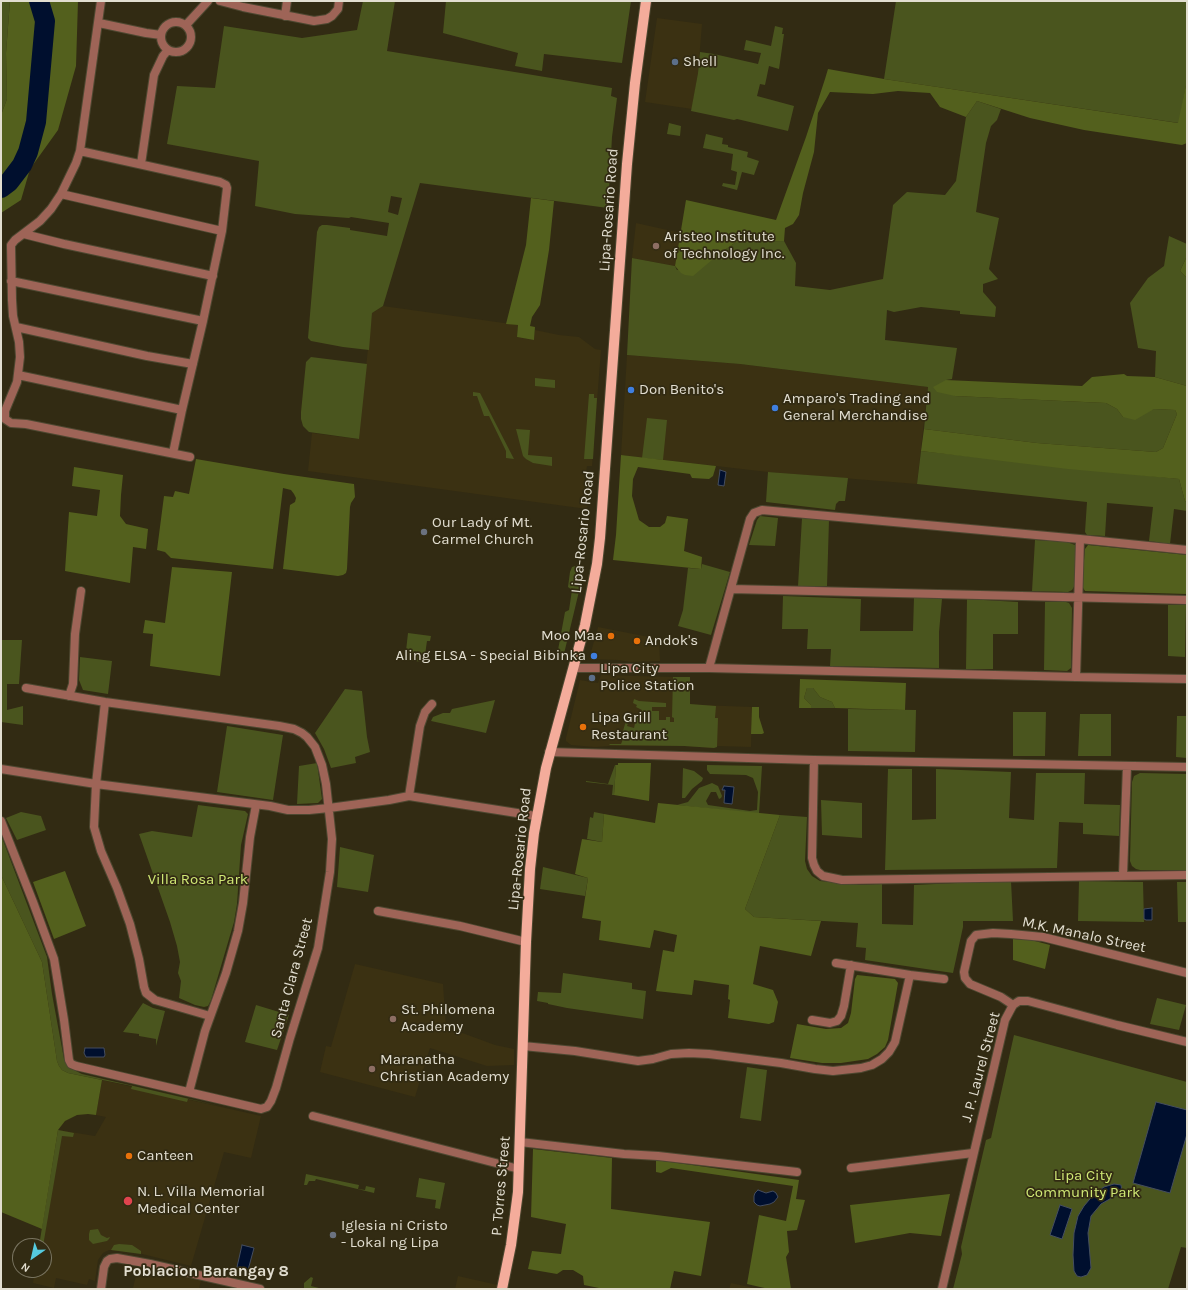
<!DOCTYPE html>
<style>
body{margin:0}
#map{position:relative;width:1188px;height:1290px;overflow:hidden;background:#322b13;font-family:Karla,sans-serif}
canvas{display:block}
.frame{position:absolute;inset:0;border:2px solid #e2ded0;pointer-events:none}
.north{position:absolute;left:12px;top:1238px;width:40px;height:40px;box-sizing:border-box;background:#322b13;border:1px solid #78735f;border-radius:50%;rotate:214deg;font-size:11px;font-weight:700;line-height:16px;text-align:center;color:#e2ded0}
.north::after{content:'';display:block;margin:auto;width:14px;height:18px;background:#55cade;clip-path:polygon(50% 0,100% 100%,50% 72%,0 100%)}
</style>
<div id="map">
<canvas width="1188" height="1290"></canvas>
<div class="frame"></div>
<div class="north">N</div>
</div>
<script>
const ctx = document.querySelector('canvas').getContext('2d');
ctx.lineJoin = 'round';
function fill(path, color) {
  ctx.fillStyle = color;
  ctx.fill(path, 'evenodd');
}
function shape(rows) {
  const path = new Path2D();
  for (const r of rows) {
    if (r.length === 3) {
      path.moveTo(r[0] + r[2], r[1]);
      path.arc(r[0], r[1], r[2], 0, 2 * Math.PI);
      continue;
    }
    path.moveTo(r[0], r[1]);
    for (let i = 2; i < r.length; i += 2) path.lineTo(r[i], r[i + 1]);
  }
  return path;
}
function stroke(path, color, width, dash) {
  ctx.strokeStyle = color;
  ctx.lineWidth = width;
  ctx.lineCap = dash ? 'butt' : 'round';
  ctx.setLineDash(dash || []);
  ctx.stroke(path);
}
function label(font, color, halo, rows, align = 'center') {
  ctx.font = font + ' Karla,sans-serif';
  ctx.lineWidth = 3.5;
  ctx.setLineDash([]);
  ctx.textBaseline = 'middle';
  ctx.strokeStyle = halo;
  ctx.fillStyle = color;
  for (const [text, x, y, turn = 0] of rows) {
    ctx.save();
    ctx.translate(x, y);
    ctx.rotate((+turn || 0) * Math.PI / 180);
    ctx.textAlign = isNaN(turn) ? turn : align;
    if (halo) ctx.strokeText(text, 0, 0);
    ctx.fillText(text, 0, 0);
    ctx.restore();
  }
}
const built = shape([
 [657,18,702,24,698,73,692,109,645,102],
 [636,223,681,233,675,266,632,258],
 [383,306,518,325,517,337,534,340,535,330,559,335,579,337,595,349,601,350,592,466,587,466,584,485,590,486,587,509,308,471,312,433,358,439,372,313],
 [627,355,740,364,928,387,917,484,768,472,621,455],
 [598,627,659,639,660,661,631,662,618,660,589,659],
 [601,675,673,677,673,704,752,707,751,747,717,746,714,748,684,746,610,746,595,747,571,745,566,741,566,738,580,680,598,683],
 [355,964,443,984,446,1027,495,1045,514,1049,514,1065,487,1066,430,1048,415,1097,320,1072,326,1046,331,1047],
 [102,1080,261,1116,251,1158,224,1152,191,1266,134,1252,109,1250,103,1253,98,1260,95,1281,89,1279,87,1285,56,1278,54,1288,33,1283,35,1270,44,1270,44,1246,39,1246,58,1130,95,1136,106,1117,96,1115],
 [139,1262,202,1276,199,1289,133,1288],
 [458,1276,502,1286,501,1289,455,1289],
 [731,1283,759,1289,729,1289]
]);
const green = shape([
 [1,1,10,1,6,53,7,99,1,115],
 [363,1,395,1,387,51,612,88,611,96,617,98,612,137,608,208,420,183,383,306,372,313,369,350,343,347,311,341,308,338,317,232,319,227,322,225,327,225,350,228,350,230,387,236,389,223,351,217,349,218,295,214,255,206,259,161,167,144,177,86,215,88,224,26,302,38,357,30],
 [391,196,402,198,398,215,388,212],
 [446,1,631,1,622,63,544,54,542,71,515,66,518,53,443,33],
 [896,1,1187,1,1187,80,1179,123,884,79],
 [775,26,783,28,782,34,784,34,779,69,769,66,765,85,760,84,757,96,794,106,788,131,737,119,734,120,691,111,698,73,700,52,714,54,758,64,761,53,744,50,746,40,771,46],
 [977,101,1001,109,997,120,991,126,986,143,976,212,999,218,989,269,998,279,983,284,983,292,996,307,995,317,960,314,960,311,921,307,894,312,887,310,885,340,957,348,952,379,946,380,955,396,1106,403,1117,409,1123,417,1154,409,1175,410,1177,414,1163,448,1156,452,1037,443,924,429,928,387,740,364,627,355,632,258,675,266,677,270,719,254,736,242,784,241,796,263,795,286,830,290,883,279,893,205,907,192,945,195,956,181,966,117],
 [669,123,681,126,680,136,667,134],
 [706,134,723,138,722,144,728,145,728,147,748,152,747,157,759,161,754,175,742,172,737,190,722,186,723,183,735,185,737,172,731,170,733,154,703,148],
 [1169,236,1187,244,1187,256,1180,271,1187,278,1187,386,1155,377,1156,351,1138,348,1130,303,1148,278,1164,266],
 [311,357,367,364,359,439,309,432,303,426,301,419,301,412,306,362],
 [535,378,555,380,555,388,535,386],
 [473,392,480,393,514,459,506,458,506,451,489,416,484,416,477,396,473,396],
 [589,394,594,394,594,398,597,398,593,459,584,459],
 [647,418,667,420,663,460,642,458],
 [516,429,530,430,528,455,552,457,552,466,533,463,526,459,523,456],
 [921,451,1179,479,1185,501,1187,502,1187,511,1174,509,1170,544,1149,541,1153,507,1107,503,1105,536,1087,535,1085,532,1087,502,917,484],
 [768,472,848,478,845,501,839,501,836,504,835,510,766,502],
 [760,516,778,518,775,546,749,545,757,520],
 [802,518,829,520,827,586,798,586],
 [1035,540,1067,542,1075,545,1075,585,1072,590,1068,592,1032,591],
 [702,564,730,572,711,635,678,626,683,610,688,568,701,569],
 [579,565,584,569,581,583,563,658,559,655,558,650,565,612,569,610,572,590,568,587,570,572,572,567],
 [783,596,861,599,860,631,913,631,914,597,942,599,939,632,939,668,830,666,831,649,807,649,808,629,782,629],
 [967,599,1018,602,1018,634,993,634,993,669,966,669],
 [1045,602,1066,602,1069,603,1072,608,1071,668,1067,671,1044,670],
 [1168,605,1186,605,1185,657,1168,656],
 [408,633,431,636,430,641,427,641,424,662,405,660],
 [1,640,22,640,19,684,7,684,7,710,23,706,23,725,1,722],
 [80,657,112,661,108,694,83,690,79,680],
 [673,677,690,677,690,704,716,706,715,718,718,718,717,747,714,748,684,746,609,745,610,744,621,744,626,732,623,731,627,717,630,715,637,717,638,714,641,715,642,710,636,707,637,705,633,703,634,699,639,701,666,703,666,707,652,707,652,711,659,711,659,720,666,720,666,717,670,717,670,722,674,722,674,718,672,717],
 [630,718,636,719,634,728,627,726],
 [807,688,813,688,820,697,832,702,835,708,811,708,811,705,804,698],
 [345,689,362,691,367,737,370,752,355,757,356,763,331,768,324,749,315,733],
 [495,700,486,733,431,721,433,717,443,713,450,713,452,709],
 [848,709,916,710,915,752,848,751],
 [1013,712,1046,712,1045,756,1013,756],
 [1080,714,1111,714,1111,756,1078,756],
 [1177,716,1187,716,1187,758,1176,757],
 [227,726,283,735,273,800,217,792],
 [317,763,322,799,318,803,297,804,299,766],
 [615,765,616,765,614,795,612,795,613,785,586,782,586,781,608,784],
 [707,765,762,766,759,814,677,805,688,802,699,788,712,783,718,786,722,796,721,798,719,799,716,792,711,792,706,801,708,805,750,811,757,810,758,792,753,778,746,775,710,774,707,770],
 [683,768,694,771,703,778,702,781,692,789,685,798,682,798],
 [888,769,912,769,912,820,936,819,936,769,1011,772,1009,818,1034,820,1036,773,1085,773,1084,804,1120,805,1119,836,1083,834,1083,823,1059,822,1057,868,885,870],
 [1140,773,1187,774,1187,870,1140,870,1136,869,1132,866,1130,861,1132,782,1134,776],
 [821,800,862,803,862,838,822,835],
 [198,805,245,811,248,814,241,845,237,904,234,922,211,1000,208,1006,204,1007,195,1005,179,998,181,981,178,973,180,962,177,946,170,922,139,834,152,831,192,837],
 [21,812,41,816,46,830,17,840,6,818],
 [594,812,604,814,602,842,587,839,590,817,593,818],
 [780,815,807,817,805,861,807,869,812,876,820,881,860,885,882,884,882,924,913,925,914,885,957,883,1011,881,1013,921,963,921,963,927,953,973,865,960,866,948,856,947,858,923,754,917,745,909],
 [1,835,47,957,52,994,64,1059,68,1067,82,1074,224,1107,188,1099,187,1102,131,1089,132,1086,68,1073,62,1070,59,1066,57,1061,42,962,1,875],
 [340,847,374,855,368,892,337,887],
 [543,867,588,878,585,896,540,889],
 [1079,881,1143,882,1144,922,1078,921],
 [1177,882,1187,882,1187,922,1178,922],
 [563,973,632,983,632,989,646,991,643,1019,567,1008,548,1004,548,1003,537,1001,538,992,561,993],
 [1157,998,1186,1005,1179,1030,1150,1024],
 [143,1003,153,1008,165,1011,156,1046,156,1039,139,1036,139,1034,123,1032],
 [256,1005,289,1015,277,1050,245,1042],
 [1014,1035,1187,1082,1187,1248,1181,1247,1168,1289,953,1289,962,1254,961,1247,986,1140,991,1138],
 [747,1067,767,1070,761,1121,740,1118],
 [58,1130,74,1133,73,1137,62,1136,43,1246,39,1246],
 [306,1174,359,1185,358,1189,365,1190,366,1186,375,1188,374,1193,316,1179,315,1181,309,1181,307,1185,304,1185],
 [419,1178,445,1183,440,1209,435,1208,436,1200,416,1197],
 [98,1229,101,1235,107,1238,110,1237,109,1239,107,1241,93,1244,89,1240,89,1234,90,1230],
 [119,1244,132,1245,141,1251,141,1254,111,1250,114,1245],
 [311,1277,313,1278,311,1286,323,1289,304,1289,304,1283]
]);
const forest = shape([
 [10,1,78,1,76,66,58,130,30,169,21,200,1,213,1,115,7,99,6,53],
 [828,69,884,79,1178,123,1187,80,1187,143,1182,145,1084,130,1030,118,977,101,966,117,940,107,930,93,898,91,873,94,830,92,818,113,814,152,803,193,799,215,793,224,785,228,784,241,736,242,719,254,693,276,685,275,681,273,675,266,686,200,776,220,806,137,825,79],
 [531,198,554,201,549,250,540,305,532,317,530,326,535,327,534,340,517,337,518,325,506,324,526,245],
 [1187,256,1187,278,1180,271],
 [1124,374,1127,376,1155,377,1187,386,1187,502,1185,501,1179,479,1068,469,921,451,924,429,1037,443,1156,452,1163,448,1177,414,1175,410,1154,409,1135,420,1123,417,1117,409,1106,403,955,396,937,392,933,387,946,380,1082,386,1092,377],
 [621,455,716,466,713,476,709,479,692,478,690,474,638,467,633,479,632,496,639,520,649,527,660,527,665,523,667,516,688,519,684,551,702,557,701,569,613,560,616,535],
 [196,459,284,474,354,484,355,497,351,503,350,507,347,569,346,573,343,575,338,576,283,569,290,505,295,502,296,498,294,494,291,490,283,488,273,569,171,558,165,552,157,550,164,496,173,497,175,491,189,494],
 [74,467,123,475,121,495,120,516,126,524,148,529,146,549,133,547,130,583,65,571,69,512,97,516,100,490,72,486],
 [1088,545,1187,555,1187,594,1085,591,1082,586,1082,582,1085,549],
 [172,567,232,572,220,676,150,666,153,634,143,633,145,620,165,623],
 [800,679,906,683,905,710,835,708,832,702,820,697,813,688,807,688,804,698,811,705,811,708,799,708],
 [752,707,759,707,759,717,764,733,762,734,751,734],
 [618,763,651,763,649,801,614,795,616,765,618,765],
 [658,803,780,815,745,909,754,917,821,921,811,956,760,946,753,984,773,990,778,1002,774,1022,769,1024,728,1018,730,1000,728,999,729,985,694,980,692,995,656,991,663,950,674,952,677,935,654,930,650,948,599,940,601,921,582,918,588,878,575,874,582,839,602,842,604,814,655,823],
 [65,871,86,926,54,939,33,882],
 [1,875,42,962,57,1061,59,1066,62,1070,68,1073,102,1080,96,1115,88,1114,77,1115,65,1121,58,1130,42,1229,1,1212],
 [1013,939,1031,940,1050,945,1045,969,1013,960],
 [857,975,895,979,898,983,888,1040,885,1047,877,1054,868,1059,841,1063,822,1063,790,1058,797,1024,826,1029,841,1028,848,1023,851,1013,855,979],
 [533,1149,612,1158,611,1209,710,1222,701,1276,674,1271,670,1289,604,1289,584,1285,583,1276,573,1270,563,1270,557,1274,528,1269,532,1251,561,1254,566,1224,531,1217],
 [656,1160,799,1180,796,1199,805,1200,797,1230,787,1231,789,1252,786,1257,791,1289,769,1289,747,1284,759,1215,786,1221,793,1186,671,1168,661,1173,656,1172],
 [950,1194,941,1236,910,1233,855,1243,850,1205]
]);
const water = shape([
 [720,470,726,472,724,486,718,485,720,470],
 [724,786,734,787,732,804,724,803,725,790,722,790,724,786],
 [1152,908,1152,920,1146,920,1144,919,1144,909,1152,908],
 [85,1048,104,1048,105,1055,104,1057,86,1057,84,1053,85,1048],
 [1156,1102,1187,1110,1187,1134,1170,1193,1133,1183,1156,1102],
 [1114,1184,1121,1185,1122,1192,1101,1204,1091,1216,1088,1233,1091,1268,1087,1275,1081,1277,1077,1276,1074,1271,1073,1255,1074,1233,1078,1216,1084,1206,1095,1193,1104,1187,1114,1184],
 [758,1190,766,1193,773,1191,776,1193,778,1197,774,1202,770,1204,760,1206,757,1205,754,1202,754,1196,755,1193,758,1190],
 [1060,1205,1072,1209,1062,1239,1050,1235,1060,1205],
 [242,1245,254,1248,248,1270,237,1267,242,1245]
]);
const river = shape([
 [1,188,9,182,22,165,28,152,36,122,45,21,39,1]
]);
const minor = shape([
 [101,1,80,151,76,163,61,194,51,209,40,221,15,240,11,245,12,300,13,316,19,342,20,357,17,382,5,411,5,419,11,423,26,424,190,457],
 [220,1,243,7,314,21,327,19,332,16,338,9,339,1],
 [285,16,287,1],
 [176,37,15],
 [99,23,146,33,161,35],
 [186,25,208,1],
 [80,151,220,182,226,185,227,188,222,231,203,321,182,410,173,453],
 [141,164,154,75,163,56,168,50],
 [61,194,222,231],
 [24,234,64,244,213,276],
 [11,281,203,321],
 [16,327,147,356,193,364],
 [18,375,182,410],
 [731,589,1187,600],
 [573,668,709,668,1076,677,1187,679],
 [709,668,750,519,754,513,762,510,1080,539,1187,550],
 [1076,677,1080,539],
 [69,696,73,684,75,634,81,591],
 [105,702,96,784,94,827,101,851,117,888,130,924,139,959,144,987,146,993,155,1000,210,1016],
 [549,752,814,760,1187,767],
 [814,760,812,858,814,865,817,871,823,876,842,880,1187,875],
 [1,769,96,784,270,806,288,810,309,810,329,808,389,800,409,796,536,816],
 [409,796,420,726,425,712,432,704],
 [1,821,33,902,54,959,64,1020,69,1060,71,1064,76,1066,261,1109,267,1107,271,1101,276,1088,290,1038,318,948,330,872,332,839,326,784,322,765,315,747,307,737,302,733,294,729,279,726,105,702,26,688],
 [1123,875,1127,766],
 [378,911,460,926,526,942],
 [836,963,910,975,944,979],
 [1013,1005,1001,997,970,984,965,978,964,972,971,941,976,935,993,933,1011,934,1043,937,1187,973],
 [812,1020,830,1023,837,1021,841,1016,844,1006,851,965],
 [523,1046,575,1051,638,1061,653,1059,671,1054,689,1053,709,1054,781,1063,815,1069,833,1071,861,1068,872,1065,882,1059,889,1052,895,1042,910,975],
 [189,1092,205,1031,226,973,238,931,243,903,250,837,256,805],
 [313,1116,519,1169],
 [520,1142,624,1154,658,1156,797,1172],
 [851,1168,973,1153]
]);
const tertiary = shape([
 [101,1289,104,1267,107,1261,110,1259,117,1258,150,1264,260,1289],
 [942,1289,1005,1020,1013,1005,1019,1001,1028,1001,1117,1025,1187,1042]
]);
const primary = shape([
 [502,1289,511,1245,518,1192,526,942,530,869,534,833,546,768,585,625,597,564,600,538,627,164,635,83,646,1]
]);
const markers = [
 [675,62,4,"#5c6f8a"],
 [656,246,4,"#8d6e63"],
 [631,390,4,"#3f7fe0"],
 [775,408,4,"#3f7fe0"],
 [424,532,4,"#6b7280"],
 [611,636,4,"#e8710a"],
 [637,641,4,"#e8710a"],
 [594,656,4,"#3f7fe0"],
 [592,678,4,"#5c6f8a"],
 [583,727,4,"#e8710a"],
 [393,1019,4,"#8d6e63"],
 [372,1069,4,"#8d6e63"],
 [129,1156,4,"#e8710a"],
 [128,1201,5,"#e0444e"],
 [333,1235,4,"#6b7280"]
];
const poiNames = [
 ["Shell",683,62],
 ["Aristeo Institute",664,237],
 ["of Technology Inc.",664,254],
 ["Don Benito's",639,390],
 ["Amparo's Trading and",783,399],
 ["General Merchandise",783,416],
 ["Our Lady of Mt.",432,523],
 ["Carmel Church",432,540],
 ["Moo Maa",603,636,"right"],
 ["Andok's",645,641],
 ["Aling ELSA - Special Bibinka",586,656,"right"],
 ["Lipa City",600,669],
 ["Police Station",600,686],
 ["Lipa Grill",591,718],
 ["Restaurant",591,735],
 ["St. Philomena",401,1010],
 ["Academy",401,1027],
 ["Maranatha",380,1060],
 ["Christian Academy",380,1077],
 ["Canteen",137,1156],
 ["N. L. Villa Memorial",137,1192],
 ["Medical Center",137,1209],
 ["Iglesia ni Cristo",341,1226],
 ["- Lokal ng Lipa",341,1243]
];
const streetNames = [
 ["Lipa-Rosario Road",609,210,-86],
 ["Lipa-Rosario Road",583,532,-84],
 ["Lipa-Rosario Road",520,849,-84],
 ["M.K. Manalo Street",1084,935,12],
 ["Santa Clara Street",292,978,-75],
 ["J. P. Laurel Street",981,1067,-75],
 ["P. Torres Street",501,1186,-85]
];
const parkNames = [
 ["Villa Rosa Park",198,880],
 ["Lipa City",1083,1176],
 ["Community Park",1083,1193]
];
const neighbourhoodNames = [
 ["Poblacion Barangay 8",206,1271]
];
fill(built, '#3b3112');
fill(green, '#4a551e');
fill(forest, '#53601d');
fill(water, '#000f2e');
stroke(water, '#444d5f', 1);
stroke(river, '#000f2e', 20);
stroke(minor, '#4e4831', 10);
stroke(tertiary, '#4e4831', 10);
stroke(primary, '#4e4831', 12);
stroke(minor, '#9e6457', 8);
stroke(tertiary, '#9e6457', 8);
stroke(primary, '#f4ac9b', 10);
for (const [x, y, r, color] of markers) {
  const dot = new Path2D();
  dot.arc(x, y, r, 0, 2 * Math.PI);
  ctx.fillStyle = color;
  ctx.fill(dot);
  stroke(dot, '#322b13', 1.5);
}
label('15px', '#e2ded0', '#322b13', poiNames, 'left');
label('15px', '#e2ded0', '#322b13', streetNames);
label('15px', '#d0e975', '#322b13', parkNames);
label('bold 16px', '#e2ded0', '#322b13', neighbourhoodNames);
</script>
